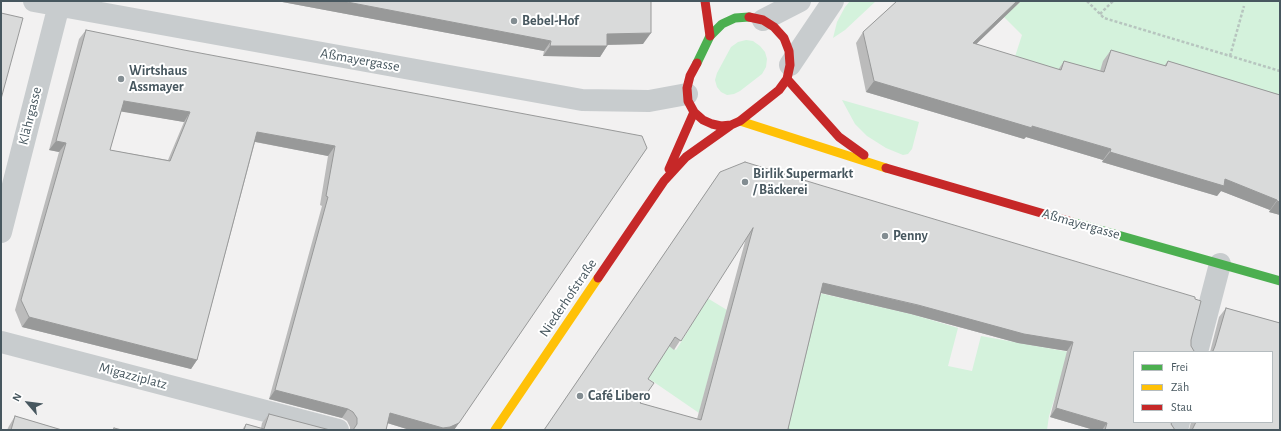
<!DOCTYPE html>
<meta charset="utf-8">
<style>
body{margin:0}
#map{position:relative;width:1281px;height:431px;overflow:hidden;background:#f2f1f1;font-family:"Alegreya Sans",sans-serif}
canvas{display:block}
.frame{position:absolute;inset:0;border:2px solid #47575f;pointer-events:none}
.legend{position:absolute;left:1133px;top:351px;width:140px;height:72px;box-sizing:border-box;background:#fff;border:1px solid #b5bcbf;margin:0;padding:5px 7px;list-style:none;font-size:12px;color:#47575f}
.legend li{display:flex;align-items:center;gap:8px;height:20px}
.legend b{width:20px;border:1px solid #b5bcbf}
.north{position:absolute;left:8px;top:383px;width:40px;height:40px;-webkit-text-stroke:3px #fff;paint-order:stroke;rotate:298deg;font-size:11px;font-weight:700;line-height:16px;text-align:center;color:#47575f}
.north::after{content:'';display:block;margin:auto;width:14px;height:18px;background:#47575f;clip-path:polygon(50% 0,100% 100%,50% 72%,0 100%)}
</style>
<div id="map">
<canvas width="1281" height="431"></canvas>
<div class="frame"></div>
<ul class="legend">
<li><b style="height:5px;background:#4caf50"></b>Frei</li>
<li><b style="height:5px;background:#ffc107"></b>Zäh</li>
<li><b style="height:5px;background:#c62828"></b>Stau</li>
</ul>
<div class="north">N</div>
</div>
<script>
const ctx = document.querySelector('canvas').getContext('2d');
ctx.lineJoin = 'round';
function fill(path, color) {
  ctx.fillStyle = color;
  ctx.fill(path, 'evenodd');
}
function shape(rows) {
  const path = new Path2D();
  for (const r of rows) {
    path.moveTo(r[0], r[1]);
    for (let i = 2; i < r.length; i += 2) path.lineTo(r[i], r[i + 1]);
  }
  return path;
}
function stroke(path, color, width, dash) {
  ctx.strokeStyle = color;
  ctx.lineWidth = width;
  ctx.lineCap = dash ? 'butt' : 'round';
  ctx.setLineDash(dash || []);
  ctx.stroke(path);
}
function label(font, color, halo, rows, align = 'center') {
  ctx.font = font + ' "Alegreya Sans",sans-serif';
  ctx.lineWidth = 4;
  ctx.setLineDash([]);
  ctx.textBaseline = 'middle';
  ctx.strokeStyle = halo;
  ctx.fillStyle = color;
  for (const [text, x, y, turn = 0] of rows) {
    ctx.save();
    ctx.translate(x, y);
    ctx.rotate((+turn || 0) * Math.PI / 180);
    ctx.textAlign = isNaN(turn) ? turn : align;
    if (halo) ctx.strokeText(text, 0, 0);
    ctx.fillText(text, 0, 0);
    ctx.restore();
  }
}
const green = shape([
 [850,1,876,1,845,30,833,38,837,22,845,7],
 [1021,1,1280,1,1280,108,1158,77,1104,61,1096,83,1011,69,1022,35,1004,17],
 [746,40,753,41,760,46,765,52,767,59,766,67,762,74,740,91,734,94,727,95,721,92,717,87,715,80,717,73,731,47,738,42],
 [842,100,919,122,912,149,908,154,903,155,886,148,867,136,855,124],
 [819,293,911,314,958,328,948,366,972,371,981,336,1069,352,1049,416,1047,430,783,430],
 [704,296,727,310,699,413,648,378,669,346,676,350,690,328,685,325]
]);
const path = shape([
 [1087,1,1104,18,1280,71],
 [1100,14,1113,1],
 [1230,56,1244,6]
]);
const street = shape([
 [34,1,582,100,649,101,687,94],
 [763,20,800,1],
 [790,65,833,1],
 [1,232,60,1],
 [1,342,338,430],
 [1197,352,1220,264],
 [1177,430,1179,422]
]);
const fast = shape([
 [697,63,710,36,722,24,735,18,749,17],
 [1072,222,1280,281]
]);
const slow = shape([
 [740,121,886,168],
 [495,430,598,278]
]);
const jam = shape([
 [705,1,710,36],
 [697,63,690,76,687,88,688,101,694,112,703,120,712,124,721,126,731,125,740,121,779,90,787,79,790,65,789,51,784,38,774,27,763,20,749,17],
 [787,79,839,137,864,155],
 [886,168,1072,222],
 [669,169,694,112],
 [598,278,664,181,686,157,731,125]
]);
const wall = shape([
 [277,1,651,1,643,44,607,45,607,46,600,57,543,56,544,51],
 [897,1,1021,1,976,44,1058,70,1064,61,1100,71,1103,61,1111,50,1164,66,1168,61,1280,95,1280,215,1269,212,1270,210,1221,191,1217,196,1102,162,1103,160,1026,137,1024,139,866,92,856,43,863,32],
 [86,30,647,148,454,430,410,430,387,423,386,430,350,430,350,427,347,421,342,418,269,399,322,206,320,205,328,156,255,142,197,360,191,369,22,327,15,310,59,152,49,150,79,39],
 [121,111,184,122,168,160,110,150],
 [720,172,1134,352,1175,430,1094,430,1050,417,1067,351,1018,343,911,314,821,293,788,429,544,430],
 [746,238,697,419,640,403,648,379,669,346,674,350],
 [1226,308,1280,323,1280,430,1189,430,1191,422,1272,422,1272,352,1210,352,1219,317],
 [269,414,330,430,242,430,246,424,261,428,262,423],
 [15,416,62,430,7,430,9,426]
]);
const shadedWall = shape([
 [277,1,342,1,551,41,544,51],
 [1017,1,1021,1,966,54,973,43],
 [651,33,643,44,600,45,607,34],
 [550,46,607,46,600,57,543,56],
 [874,81,1032,126,1111,149,1103,160,1026,137,1024,139,866,92],
 [124,101,190,112,184,122,118,111],
 [257,132,335,146,328,156,251,141],
 [56,141,66,143,59,152,49,150],
 [1110,152,1225,179,1277,200,1270,210,1221,191,1217,196,1102,162],
 [1277,201,1280,202,1280,215,1269,212],
 [823,283,1073,342,1067,351,1018,343,911,314,817,292],
 [29,317,197,360,191,369,22,327],
 [275,390,348,409,342,418,269,399],
 [1056,408,1107,423,1102,430,1094,430,1050,417],
 [390,413,459,423,454,430,410,430,384,422]
]);
const building = shape([
 [342,1,651,1,651,33,607,34,607,46,550,46,551,41,342,1],
 [897,1,1017,1,973,43,1061,70,1064,61,1104,72,1111,50,1166,66,1168,61,1280,95,1280,202,1277,201,1277,200,1225,179,1224,186,1110,152,1111,149,1032,126,1032,128,874,81,863,32,897,1],
 [1,13,23,18,1,99,1,13],
 [86,30,184,50,642,136,647,148,459,423,450,427,443,428,390,413,386,430,353,430,357,424,357,418,353,412,348,409,275,390,328,197,326,196,335,146,257,132,197,360,29,317,21,300,66,143,56,141,86,30],
 [124,101,190,112,170,161,110,150,124,101],
 [745,162,820,185,1195,297,1195,299,1201,301,1191,340,1191,346,1194,351,1195,352,1134,352,1134,422,1172,422,1171,424,1175,430,1105,430,1107,423,1056,408,1073,342,1024,334,918,305,823,283,788,429,792,430,544,430,720,172,745,162],
 [753,228,701,420,640,403,654,383,648,379,675,337,681,341,753,228],
 [1226,308,1280,323,1280,430,1192,430,1196,422,1272,422,1272,352,1211,352,1213,351,1215,346,1226,308],
 [269,414,330,430,244,430,246,424,264,429,269,414],
 [15,416,62,430,11,430,15,416],
 [114,428,122,430,113,430,114,428]
]);
const markers = [
 [514,21,4,"#838d92"],
 [121,79,4,"#838d92"],
 [745,182,4,"#838d92"],
 [885,236,4,"#838d92"],
 [580,396,4,"#838d92"]
];
const poiNames = [
 ["Bebel-Hof",522,21],
 ["Wirtshaus",129,71],
 ["Assmayer",129,87],
 ["Birlik Supermarkt",753,174],
 ["/ Bäckerei",753,190],
 ["Penny",893,236],
 ["Café Libero",588,396]
];
const streetNames = [
 ["Aßmayergasse",360,60,10],
 ["Klährgasse",30,116,-76],
 ["Aßmayergasse",1081,224,16],
 ["Niederhofstraße",568,298,-56],
 ["Migazziplatz",133,376,15]
];
fill(green, '#d4f2dc');
stroke(path, '#b7c5bf', 2.5, [3, 2]);
stroke(street, '#c8ccce', 22);
stroke(fast, '#4caf50', 9);
stroke(slow, '#ffc107', 9);
stroke(jam, '#c62828', 9);
fill(wall, '#bbb');
fill(shadedWall, '#989999');
fill(building, '#d9dada');
stroke(building, '#989999', 1);
for (const [x, y, r, color] of markers) {
  const dot = new Path2D();
  dot.arc(x, y, r, 0, 2 * Math.PI);
  ctx.fillStyle = color;
  ctx.fill(dot);
  stroke(dot, '#fff', 1.5);
}
label('bold 14px', '#47575f', '#fff', poiNames, 'left');
label('14px', '#47575f', '#fff', streetNames);
</script>
